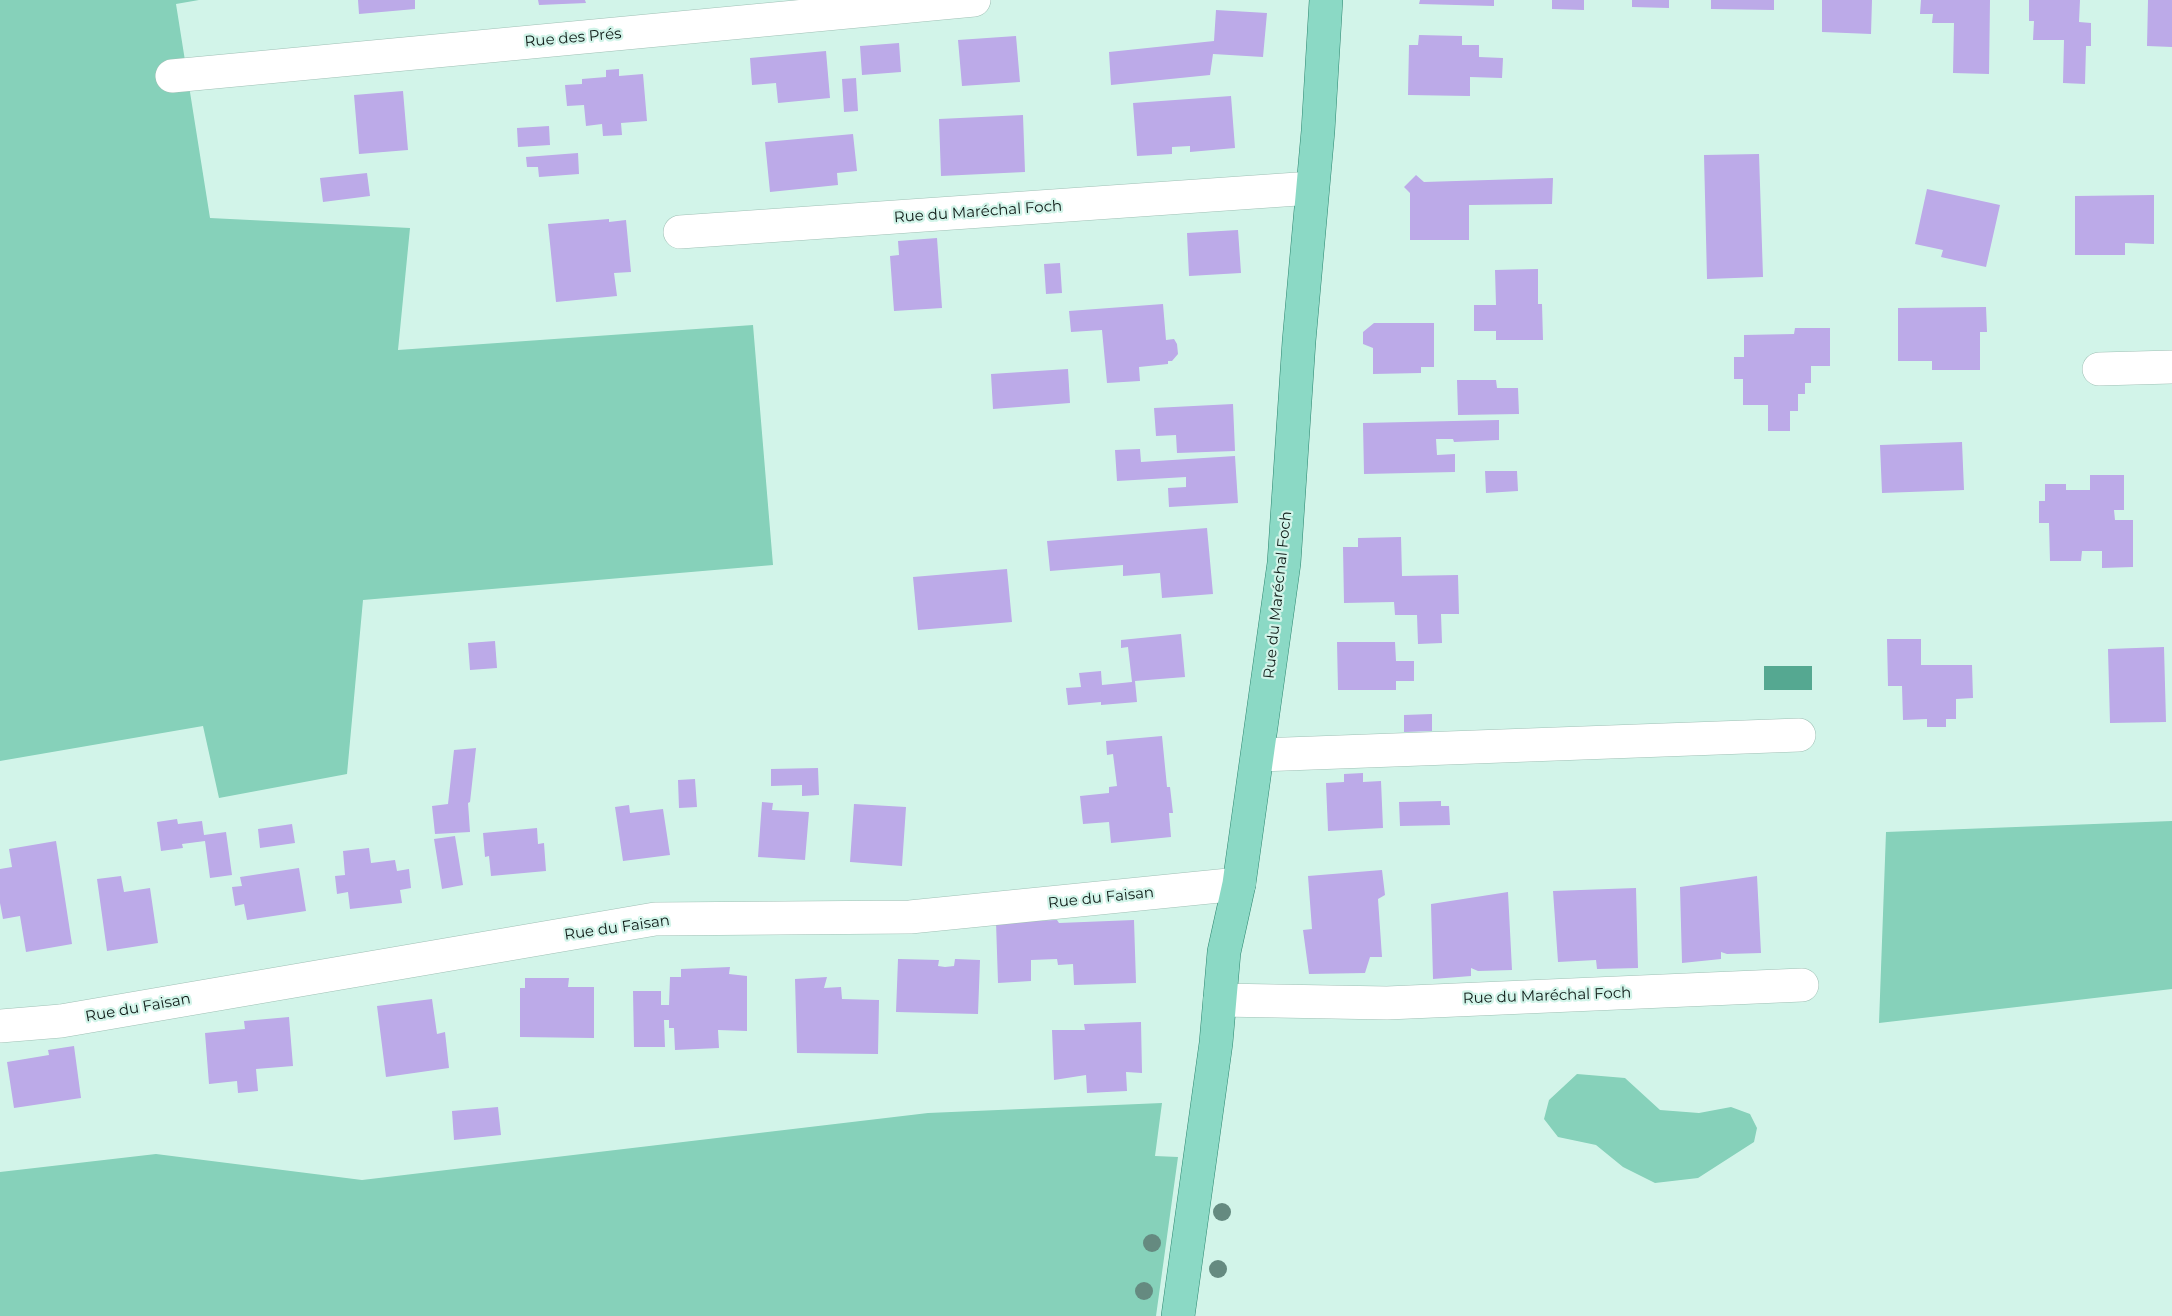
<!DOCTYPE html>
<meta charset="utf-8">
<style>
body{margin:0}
canvas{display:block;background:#d2f4e9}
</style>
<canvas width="2172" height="1316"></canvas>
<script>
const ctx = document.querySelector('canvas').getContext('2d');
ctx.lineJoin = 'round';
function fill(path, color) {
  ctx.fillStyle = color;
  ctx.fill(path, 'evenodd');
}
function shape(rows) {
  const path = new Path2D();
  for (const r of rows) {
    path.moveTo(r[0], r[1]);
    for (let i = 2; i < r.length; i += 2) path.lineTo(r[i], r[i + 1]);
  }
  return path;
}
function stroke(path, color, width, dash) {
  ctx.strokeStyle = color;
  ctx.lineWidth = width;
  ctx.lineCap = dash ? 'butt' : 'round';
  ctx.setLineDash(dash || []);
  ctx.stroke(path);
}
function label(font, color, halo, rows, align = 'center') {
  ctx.font = font + ' Montserrat,sans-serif';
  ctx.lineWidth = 4.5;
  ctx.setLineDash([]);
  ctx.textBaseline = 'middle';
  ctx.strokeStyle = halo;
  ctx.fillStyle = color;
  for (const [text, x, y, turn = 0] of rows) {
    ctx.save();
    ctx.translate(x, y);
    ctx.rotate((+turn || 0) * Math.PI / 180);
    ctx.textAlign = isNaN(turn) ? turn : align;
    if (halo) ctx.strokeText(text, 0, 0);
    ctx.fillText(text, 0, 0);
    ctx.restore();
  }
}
const green = shape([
 [0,0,199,0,176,4,210,218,410,228,398,350,753,325,773,565,363,600,347,774,219,798,203,726,0,761],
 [2172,821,2172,989,1879,1023,1886,832],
 [1577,1074,1625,1078,1660,1110,1699,1113,1731,1107,1750,1114,1757,1128,1754,1142,1698,1178,1655,1183,1623,1167,1596,1145,1558,1137,1544,1119,1549,1100],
 [1162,1103,1155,1156,1178,1157,1156,1316,0,1316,0,1172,156,1154,362,1180,928,1113]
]);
const water = shape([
 [1764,666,1812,666,1812,690,1764,690]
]);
const building = shape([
 [358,0,415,0,415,9,359,14],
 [538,0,585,0,586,3,539,5],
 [1420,0,1494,0,1494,6,1419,4],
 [1552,0,1584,0,1584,10,1552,9],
 [1632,0,1669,0,1669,8,1632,7],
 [1711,0,1774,0,1774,10,1711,9],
 [1822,0,1872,0,1871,34,1822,32],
 [1921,0,1990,0,1989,74,1953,73,1954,23,1932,23,1933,14,1920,14],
 [2029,0,2080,0,2079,22,2091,23,2091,46,2086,46,2085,84,2063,83,2064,40,2033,40,2034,21,2029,21],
 [2148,0,2172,0,2172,47,2147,46],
 [1216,10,1267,13,1263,57,1213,54,1210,75,1111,85,1109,52,1214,41],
 [1419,35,1462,36,1462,45,1479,45,1479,57,1503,58,1502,78,1470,77,1470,96,1408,95,1409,45,1418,45],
 [1016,36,1020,82,962,86,958,40],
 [899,43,901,72,862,75,860,46],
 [826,51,830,98,778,103,776,83,752,85,750,58],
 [619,69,619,76,643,74,647,121,621,123,622,135,603,136,602,124,586,126,584,105,567,106,565,85,582,84,582,79,606,77,606,70],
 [856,78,858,111,844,112,842,79],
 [403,91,408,150,359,154,354,95],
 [1231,96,1235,148,1190,152,1190,146,1172,147,1172,154,1137,156,1133,103],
 [1023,115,1025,172,941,176,939,119],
 [549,126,550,145,518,147,517,128],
 [853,134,857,171,837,173,838,185,770,192,765,142],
 [578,153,579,174,539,177,538,167,527,167,526,157],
 [1759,154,1763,277,1707,279,1704,155],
 [367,173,370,196,323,202,320,178],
 [1416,175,1424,182,1553,178,1552,204,1469,205,1469,240,1410,240,1410,193,1404,187],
 [1927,189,2000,205,1986,267,1941,257,1943,250,1915,244],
 [2154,195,2154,244,2125,243,2125,255,2075,255,2075,196],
 [609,219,609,222,626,220,631,272,614,273,617,296,556,302,548,224],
 [1238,230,1241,273,1189,276,1187,233],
 [937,238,942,308,894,311,890,256,899,255,898,241],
 [1060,263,1062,293,1046,294,1044,264],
 [1538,269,1538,304,1542,304,1543,340,1496,340,1496,331,1474,331,1474,305,1496,305,1495,270],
 [1163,304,1166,340,1174,339,1177,344,1178,354,1172,361,1168,361,1168,364,1139,367,1140,381,1107,383,1102,330,1071,332,1069,311],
 [1986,307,1987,332,1980,332,1980,370,1932,370,1932,361,1898,361,1898,308],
 [1374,323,1434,323,1434,367,1421,367,1421,373,1373,374,1373,348,1363,344,1363,332],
 [1795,328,1830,328,1830,366,1811,366,1811,383,1805,383,1805,394,1798,394,1798,411,1790,411,1790,431,1768,431,1768,405,1743,405,1743,379,1734,379,1734,357,1744,357,1744,335,1794,334],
 [1068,369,1070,403,993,409,991,374],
 [1457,380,1496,380,1497,388,1518,388,1519,414,1458,415],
 [1233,404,1235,451,1177,453,1176,435,1156,436,1154,408],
 [1499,420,1499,440,1454,442,1453,439,1436,439,1437,455,1455,454,1455,472,1364,474,1363,423],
 [1962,442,1964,490,1882,493,1880,445],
 [1140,449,1141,462,1235,456,1238,503,1169,507,1168,488,1186,487,1186,477,1117,481,1115,450],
 [1485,471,1517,471,1518,491,1486,493],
 [2090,475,2124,475,2124,510,2114,510,2115,520,2133,520,2133,567,2102,568,2102,551,2082,551,2081,561,2050,561,2049,523,2039,523,2039,501,2045,501,2045,484,2066,484,2066,490,2090,490],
 [1207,528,1213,594,1162,598,1160,573,1123,576,1123,565,1050,571,1047,541],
 [1401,537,1402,576,1458,575,1459,614,1441,614,1442,643,1418,644,1417,615,1395,615,1394,602,1344,603,1343,547,1358,547,1358,538],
 [1007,569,1012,622,918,630,913,577],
 [1181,634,1185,677,1135,681,1137,702,1101,705,1101,702,1068,705,1066,688,1081,687,1079,673,1101,671,1102,685,1132,682,1128,647,1121,648,1121,640],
 [1887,639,1921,639,1921,665,1972,665,1973,698,1956,699,1956,719,1946,719,1946,727,1927,727,1927,719,1903,720,1902,686,1888,686],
 [495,641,497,668,470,670,468,643],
 [1337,642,1395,642,1396,661,1414,661,1414,681,1396,681,1396,690,1338,690],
 [2164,647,2166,722,2110,723,2108,649],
 [1432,714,1432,731,1404,732,1404,715],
 [1162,736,1167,787,1170,787,1173,813,1169,813,1171,837,1111,843,1109,822,1083,824,1080,796,1109,793,1109,787,1117,786,1113,754,1107,755,1106,741],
 [476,748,470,802,468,803,470,832,435,834,432,806,448,804,454,750],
 [818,768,819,795,802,796,802,785,771,786,771,769],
 [1363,773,1363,782,1381,781,1383,828,1328,831,1326,783,1344,782,1344,774],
 [695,779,697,807,679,808,678,780],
 [1441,801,1441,806,1449,806,1450,825,1400,826,1399,802],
 [762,802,773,803,772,810,809,812,805,860,758,857],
 [854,804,906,807,902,866,850,862],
 [629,805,630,813,663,809,670,855,623,861,615,807],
 [177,819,178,824,202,821,204,835,226,832,232,875,210,878,205,841,182,844,183,848,161,851,157,822],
 [292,824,295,843,260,848,258,829],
 [537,828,538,844,544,843,546,871,491,876,489,856,485,857,483,833],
 [455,836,463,885,442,889,434,839],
 [56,841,72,944,26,952,20,916,3,919,0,903,0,869,12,867,9,849],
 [369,848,371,863,395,860,397,871,409,869,411,888,400,890,402,903,350,909,348,892,337,894,335,876,345,875,343,851],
 [299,868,306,911,247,920,244,904,235,906,232,887,242,886,240,877],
 [1382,870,1385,895,1378,899,1382,957,1370,957,1365,973,1309,974,1303,930,1312,929,1308,876],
 [121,876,124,892,150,888,158,943,107,951,97,879],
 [1757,876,1761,953,1727,954,1721,952,1721,959,1682,963,1680,887],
 [1636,888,1638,968,1597,969,1596,960,1558,962,1553,891],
 [1508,892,1512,970,1478,971,1471,968,1471,976,1433,979,1431,904],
 [1057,920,1059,923,1134,920,1136,983,1074,985,1073,964,1058,965,1057,959,1031,960,1031,981,998,983,996,922],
 [898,959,939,960,938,966,945,967,954,966,955,959,980,960,978,1014,896,1012],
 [730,967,729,974,747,976,747,1031,718,1030,719,1048,675,1050,674,1028,669,1028,669,1020,664,1020,665,1047,634,1047,633,991,661,991,661,1005,669,1005,670,977,681,977,681,969],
 [827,977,824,988,841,987,842,999,879,1000,878,1054,797,1053,795,979],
 [525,978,569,978,568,987,594,987,594,1038,520,1037,520,988,525,988],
 [432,999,437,1034,445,1032,449,1068,386,1077,377,1006],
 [289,1017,293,1066,256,1069,258,1091,238,1093,237,1081,209,1084,205,1033,245,1029,244,1021],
 [1141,1022,1142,1073,1126,1072,1127,1091,1087,1093,1086,1075,1054,1080,1052,1030,1085,1030,1084,1024],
 [74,1046,81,1098,14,1108,7,1062,49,1055,48,1050],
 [498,1107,501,1135,454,1140,452,1111]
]);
const minor = shape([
 [172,76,974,0],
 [680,232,1312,188],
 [2099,369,2172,367],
 [1259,755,1799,735],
 [1220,1000,1387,1003,1802,985],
 [0,1026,61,1021,655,919,910,917,1239,884]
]);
const major = shape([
 [1178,1316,1216,1043,1224,952,1239,884,1284,563,1299,341,1318,131,1326,0]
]);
const trees = [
 [1222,1212],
 [1152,1243],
 [1218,1269],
 [1144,1291]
];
const streetNames = [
 ["Rue des Prés",573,38,-5],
 ["Rue du Maréchal Foch",978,212,-4],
 ["Rue du Maréchal Foch",1278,595,-84],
 ["Rue du Faisan",1101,898,-6],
 ["Rue du Faisan",617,928,-8],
 ["Rue du Maréchal Foch",1547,996,-2],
 ["Rue du Faisan",138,1008,-10]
];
fill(green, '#86d1ba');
fill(water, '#55a891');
fill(building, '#bcaae8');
stroke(minor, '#9fc0b5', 34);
stroke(major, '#2d8670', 34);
stroke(minor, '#fff', 33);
stroke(major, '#8bd9c5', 33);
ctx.fillStyle = '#658a80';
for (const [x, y] of trees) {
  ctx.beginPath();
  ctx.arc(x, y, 9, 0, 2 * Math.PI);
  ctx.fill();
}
label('15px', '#101c18', '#d2f4e9', streetNames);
</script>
